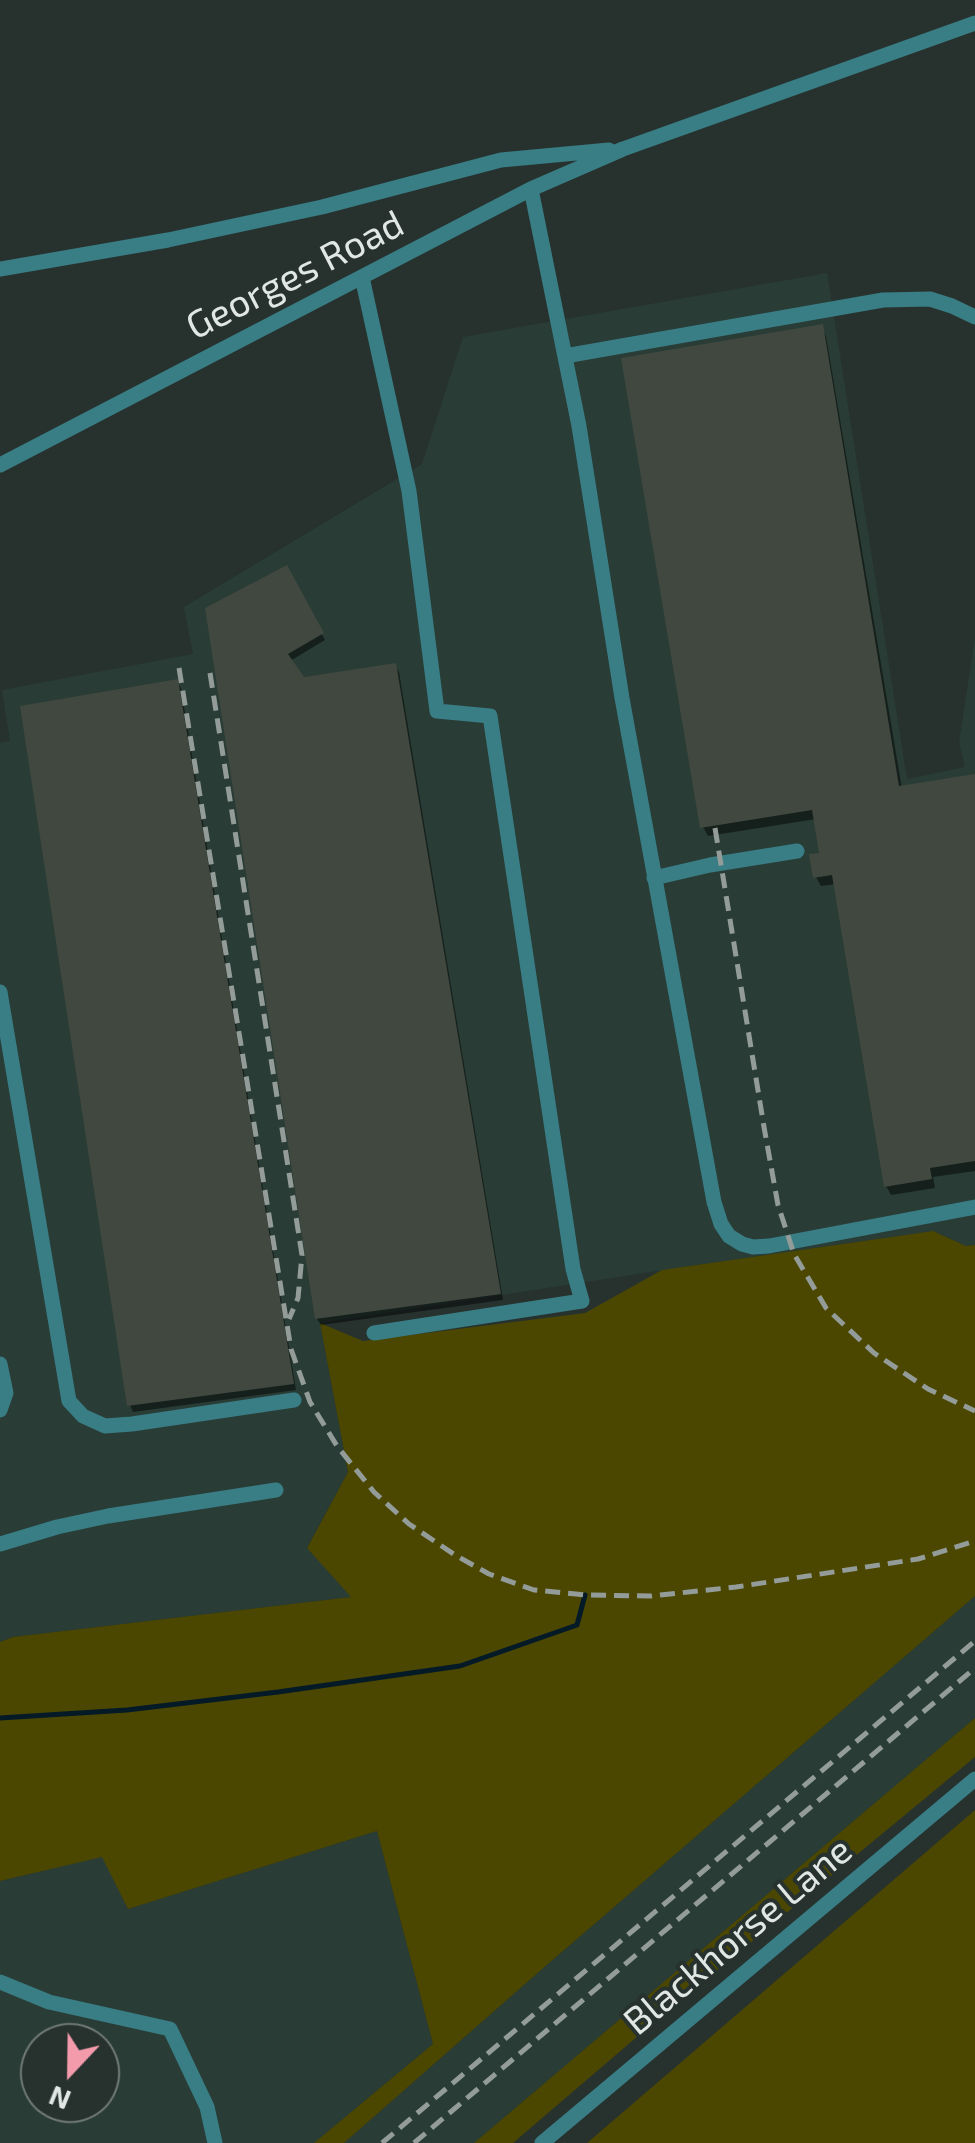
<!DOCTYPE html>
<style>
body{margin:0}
#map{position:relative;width:975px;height:2143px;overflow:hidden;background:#27322f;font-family:"Exo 2",sans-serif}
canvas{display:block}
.north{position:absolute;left:20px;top:2023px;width:100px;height:100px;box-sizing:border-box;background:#27322f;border:2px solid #717a77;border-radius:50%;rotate:202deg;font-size:28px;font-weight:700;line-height:40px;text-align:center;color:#e0e7e4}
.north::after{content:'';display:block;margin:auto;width:35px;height:45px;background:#f39aab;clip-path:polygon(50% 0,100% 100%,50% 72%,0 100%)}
</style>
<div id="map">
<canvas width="975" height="2143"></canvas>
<div class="north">N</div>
</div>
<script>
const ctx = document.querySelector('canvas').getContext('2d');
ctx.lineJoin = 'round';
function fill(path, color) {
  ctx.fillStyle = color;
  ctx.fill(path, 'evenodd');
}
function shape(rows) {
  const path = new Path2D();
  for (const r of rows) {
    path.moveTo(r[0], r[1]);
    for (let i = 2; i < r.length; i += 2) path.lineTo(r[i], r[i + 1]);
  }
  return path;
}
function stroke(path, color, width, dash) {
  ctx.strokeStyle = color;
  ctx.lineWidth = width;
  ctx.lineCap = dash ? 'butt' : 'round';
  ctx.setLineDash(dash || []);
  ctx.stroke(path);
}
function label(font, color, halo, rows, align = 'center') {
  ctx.font = font + ' "Exo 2",sans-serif';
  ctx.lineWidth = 8;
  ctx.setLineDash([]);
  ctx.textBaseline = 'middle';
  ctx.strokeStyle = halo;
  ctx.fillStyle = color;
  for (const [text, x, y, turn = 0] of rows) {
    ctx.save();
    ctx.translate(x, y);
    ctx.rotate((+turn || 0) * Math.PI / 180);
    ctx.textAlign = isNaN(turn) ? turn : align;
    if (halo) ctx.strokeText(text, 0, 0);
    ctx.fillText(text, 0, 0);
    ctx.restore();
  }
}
const built = shape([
 [827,273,907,779,965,767,959,742,975,638,975,1245,966,1246,933,1231,670,1269,320,1323,348,1472,307,1547,352,1597,13,1637,0,1642,0,743,10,741,2,690,193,654,184,607,422,464,463,337],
 [975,1596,975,1718,474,2143,344,2143,541,1970],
 [377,1831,433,2044,314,2143,0,2143,0,1881,103,1856,128,1909],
 [40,2043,100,2043,100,2103,40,2103]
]);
const green = shape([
 [933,1231,966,1246,975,1245,975,1596,541,1970,344,2143,314,2143,433,2044,377,1831,128,1909,102,1857,0,1881,0,1642,13,1637,351,1597,307,1548,348,1472,320,1323,363,1341,585,1313,662,1270],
 [975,1718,975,1757,645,2030,513,2143,474,2143],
 [975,1810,975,2143,587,2143]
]);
const shadow = shape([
 [821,327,826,336,902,789,975,777,975,1171,933,1177,935,1188,891,1195,886,1186,836,884,821,886,816,877,822,855,816,819,708,836,703,827],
 [286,568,325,640,290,661,303,680,395,666,399,672,503,1300,321,1325,317,1319,207,610],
 [177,682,181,688,296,1390,133,1412,130,1405]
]);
const stream = shape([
 [0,1718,127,1710,278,1692,460,1666,577,1625,585,1595]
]);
const building = shape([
 [823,324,899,786,975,774,975,1161,930,1168,932,1179,884,1187,832,875,813,878,809,854,819,853,812,810,700,828,621,358],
 [287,565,324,633,288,654,304,677,396,663,501,1294,315,1319,205,608],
 [178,679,294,1384,127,1406,20,706]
]);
const minor = shape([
 [531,189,579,426,622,698,714,1202,721,1224,729,1236,742,1244,753,1247,769,1246,975,1207],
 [0,269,168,240,322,207,501,160,609,150],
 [362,277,409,491,437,711,490,716,573,1269,582,1301,374,1333],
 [565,356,883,300,930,299,952,306,975,317],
 [0,465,531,189,623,149,975,23],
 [654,878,710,865,797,851],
 [0,992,69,1401,83,1416,105,1426,132,1424,294,1400],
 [0,1364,6,1393,0,1410],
 [0,1544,57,1527,108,1516,276,1490],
 [0,1982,49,2002,170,2029,207,2107,215,2143],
 [542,2143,975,1779]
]);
const rail = shape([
 [179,668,291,1349,310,1402,337,1446,374,1492,409,1524,455,1555,489,1574,534,1590,585,1595,651,1596,736,1587,918,1559,975,1541],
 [210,673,302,1255,298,1298,289,1319],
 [715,828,764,1127,778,1205,794,1254,826,1308,874,1353,928,1389,975,1411],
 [382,2143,975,1641],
 [414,2143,975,1668]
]);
const streetNames = [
 ["Georges Road",295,275,-27],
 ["Blackhorse Lane",738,1936,-40]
];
fill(built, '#293c36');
fill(green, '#4b4700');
fill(shadow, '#0007');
stroke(stream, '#051a27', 5);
fill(building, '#414840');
stroke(minor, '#397d85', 15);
stroke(rail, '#939c99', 5, [15, 8]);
label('38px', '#e0e7e4', '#27322f', streetNames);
</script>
